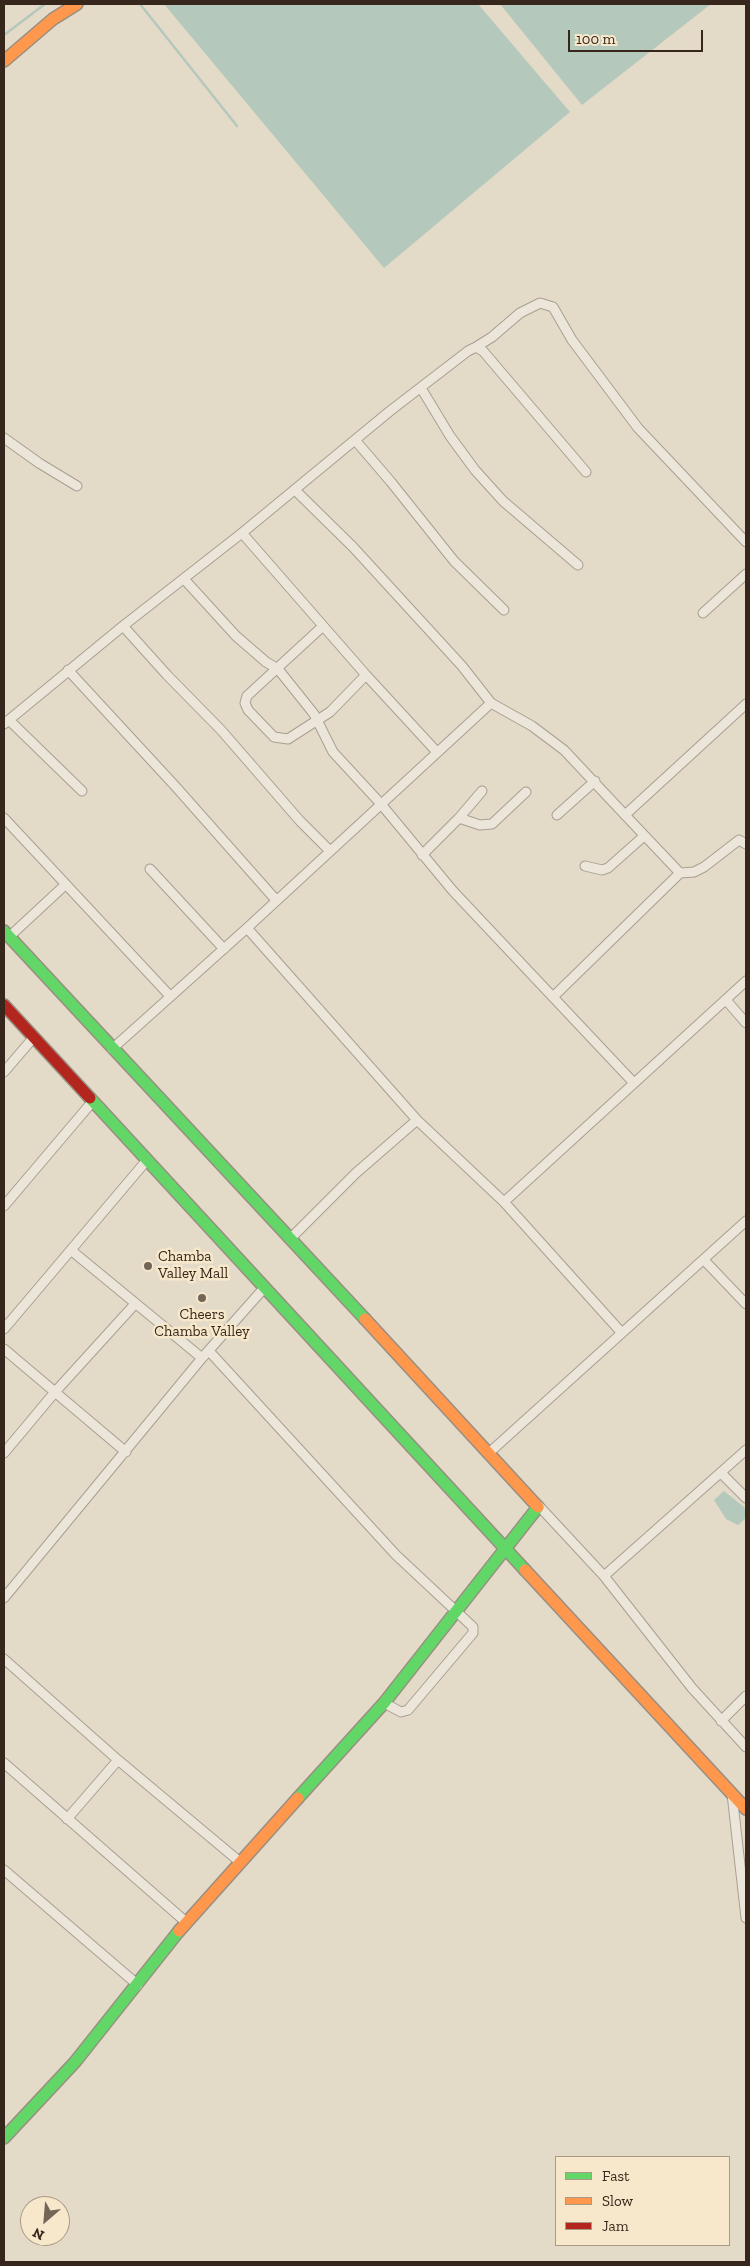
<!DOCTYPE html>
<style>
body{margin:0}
#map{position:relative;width:750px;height:2266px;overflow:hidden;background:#e4dac8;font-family:"Zilla Slab",serif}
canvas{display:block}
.frame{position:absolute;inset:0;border:5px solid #36261b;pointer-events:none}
.legend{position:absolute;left:555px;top:2156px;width:175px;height:90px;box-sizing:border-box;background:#f7e8cc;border:1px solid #aa9a85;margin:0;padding:6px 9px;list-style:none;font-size:15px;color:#36261b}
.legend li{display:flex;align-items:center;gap:10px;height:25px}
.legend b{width:25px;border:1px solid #aa9a85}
.north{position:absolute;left:20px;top:2196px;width:50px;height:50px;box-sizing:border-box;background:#f7e8cc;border:1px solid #aa9a85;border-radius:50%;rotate:207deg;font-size:14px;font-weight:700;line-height:20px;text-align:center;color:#36261b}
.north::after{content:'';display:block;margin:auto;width:18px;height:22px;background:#736558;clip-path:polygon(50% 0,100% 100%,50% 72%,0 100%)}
.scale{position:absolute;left:568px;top:30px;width:135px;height:22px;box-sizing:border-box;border:2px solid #36261b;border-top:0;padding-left:6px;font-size:15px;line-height:18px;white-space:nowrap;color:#36261b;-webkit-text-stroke:4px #f7e8cc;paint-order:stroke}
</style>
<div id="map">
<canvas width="750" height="2266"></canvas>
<div class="frame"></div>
<ul class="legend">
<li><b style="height:6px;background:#63d668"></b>Fast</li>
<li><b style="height:6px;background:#ff974d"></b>Slow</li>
<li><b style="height:6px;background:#b3261e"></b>Jam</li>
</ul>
<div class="north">N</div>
<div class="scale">100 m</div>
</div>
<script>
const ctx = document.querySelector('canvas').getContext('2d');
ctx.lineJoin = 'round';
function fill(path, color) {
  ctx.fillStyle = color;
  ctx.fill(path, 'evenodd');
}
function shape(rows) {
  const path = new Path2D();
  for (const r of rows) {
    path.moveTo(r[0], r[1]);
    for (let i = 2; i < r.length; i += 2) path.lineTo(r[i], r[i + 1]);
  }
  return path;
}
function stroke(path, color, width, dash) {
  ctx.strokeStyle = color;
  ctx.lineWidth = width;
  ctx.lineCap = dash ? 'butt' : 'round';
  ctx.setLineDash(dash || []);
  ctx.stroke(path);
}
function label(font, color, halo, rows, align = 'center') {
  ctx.font = font + ' "Zilla Slab",serif';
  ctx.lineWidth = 5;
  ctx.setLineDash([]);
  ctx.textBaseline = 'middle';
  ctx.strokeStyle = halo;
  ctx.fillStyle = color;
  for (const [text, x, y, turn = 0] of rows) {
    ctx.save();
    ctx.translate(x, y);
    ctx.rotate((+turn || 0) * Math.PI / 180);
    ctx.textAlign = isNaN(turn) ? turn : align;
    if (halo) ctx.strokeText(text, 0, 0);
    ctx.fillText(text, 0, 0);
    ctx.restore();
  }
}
const water = shape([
 [164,4,478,4,570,112,384,268],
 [500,4,711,4,582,105],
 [724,1491,744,1507,746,1512,746,1518,738,1525,726,1519,714,1500]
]);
const stream = shape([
 [140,4,237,126],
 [4,35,45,4]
]);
const street = shape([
 [476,347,492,337,520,313,540,303,553,307,572,340,638,428,746,542],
 [421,388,450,436,475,470,503,501,578,565],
 [4,438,39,463,77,486],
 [355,440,391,482,454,561,504,610],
 [295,490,353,547,462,666,491,703,532,726,564,750,625,815],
 [242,533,366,675,436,751],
 [184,579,236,636,266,662,278,669,314,714,333,752,381,804,453,891,633,1082],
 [703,613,746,574],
 [123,626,167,675,221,730,300,821,329,850],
 [323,626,247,696,245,703,248,710,274,737,288,739,330,712,366,675],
 [68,670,176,787,276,900],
 [9,720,82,791],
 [4,724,123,626,242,533,390,411,468,351,476,347,483,351,586,472],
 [557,815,595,781],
 [4,818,170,996],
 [459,818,480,825,492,824,526,792],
 [422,855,459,818,482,791],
 [585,866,602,870,608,868,644,836],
 [150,869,224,949],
 [680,873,625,815,746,704],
 [247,928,417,1120,504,1202,621,1332],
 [9,937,65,885],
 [554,996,680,873,694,872,704,867,739,840,746,844],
 [726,1000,746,1023],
 [112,1049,247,928,491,703],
 [4,1072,34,1037],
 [504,1202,746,981],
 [4,1206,93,1101],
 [290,1239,356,1173,417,1120],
 [72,1251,202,1358],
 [704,1260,746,1304],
 [4,1329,147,1160],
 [4,1349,126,1452],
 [209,1351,396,1555,473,1627,473,1633,408,1710,401,1712,384,1703],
 [490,1452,746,1221],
 [4,1453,55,1392,135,1304],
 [721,1473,746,1498],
 [539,1506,604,1576,692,1688,746,1747],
 [604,1576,746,1450],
 [4,1598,202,1358,265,1287],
 [4,1659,118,1760,240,1862],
 [721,1721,746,1696],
 [4,1763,186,1922],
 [732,1794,746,1918],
 [67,1819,118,1760],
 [4,1870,138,1985]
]);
const fast = shape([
 [4,931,365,1319],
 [90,1098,525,1570],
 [298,1798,384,1703,538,1507],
 [4,2138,75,2062,179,1931]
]);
const slow = shape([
 [4,61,53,19,77,4],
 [365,1319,538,1507],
 [525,1570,746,1809],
 [179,1931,298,1798]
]);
const jam = shape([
 [4,1005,90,1098]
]);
const markers = [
 [148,1266,5,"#736558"],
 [202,1298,5,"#736558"]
];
const poiNames = [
 ["Chamba",158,1257],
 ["Valley Mall",158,1274],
 ["Cheers",202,1315,"center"],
 ["Chamba Valley",202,1332,"center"]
];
fill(water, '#b4c8bb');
stroke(stream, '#b4c8bb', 2.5);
stroke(street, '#a89f92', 11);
stroke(fast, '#988e82', 14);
stroke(slow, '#988e82', 14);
stroke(jam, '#988e82', 14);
stroke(street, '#ebe5da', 9);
stroke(fast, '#63d668', 11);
stroke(slow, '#ff974d', 11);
stroke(jam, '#b3261e', 11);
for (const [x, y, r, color] of markers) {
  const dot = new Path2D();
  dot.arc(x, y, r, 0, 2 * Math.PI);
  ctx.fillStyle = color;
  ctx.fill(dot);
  stroke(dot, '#f7e8cc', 2);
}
label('15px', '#36261b', '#f7e8cc', poiNames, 'left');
</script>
